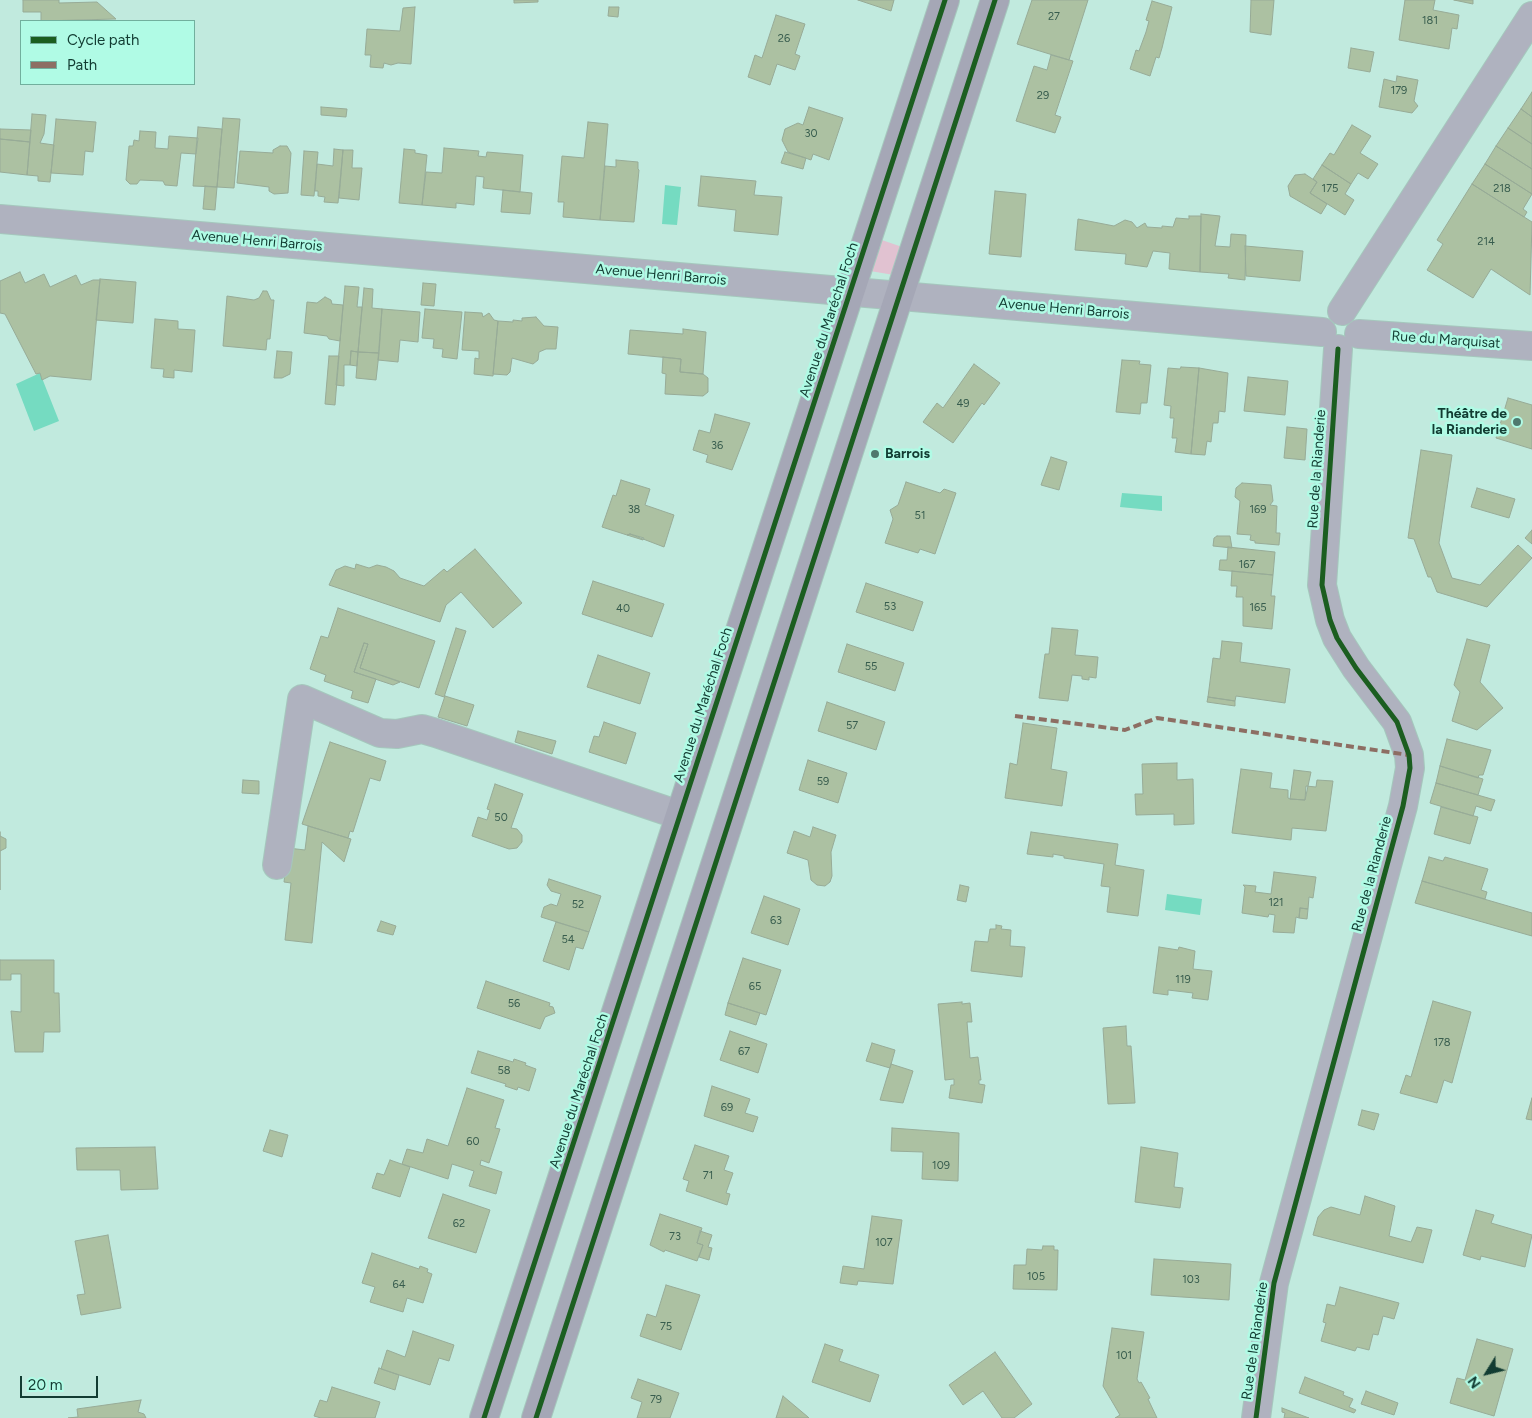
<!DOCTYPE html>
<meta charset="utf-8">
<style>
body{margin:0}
#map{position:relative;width:1532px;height:1418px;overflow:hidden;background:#c1eade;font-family:Figtree,sans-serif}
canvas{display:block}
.legend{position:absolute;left:20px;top:20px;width:175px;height:65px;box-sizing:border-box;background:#b0fbe5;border:1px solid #71af9d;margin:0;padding:6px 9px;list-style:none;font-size:15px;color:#123c32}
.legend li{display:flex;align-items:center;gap:10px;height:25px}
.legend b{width:25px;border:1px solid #71af9d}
.north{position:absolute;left:1462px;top:1348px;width:50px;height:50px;-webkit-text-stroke:4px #b0fbe5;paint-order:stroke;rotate:234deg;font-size:14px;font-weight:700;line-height:20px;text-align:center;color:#123c32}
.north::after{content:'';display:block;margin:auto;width:18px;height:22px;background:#123c32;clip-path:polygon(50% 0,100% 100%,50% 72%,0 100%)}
.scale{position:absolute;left:20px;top:1376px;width:78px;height:22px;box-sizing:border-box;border:2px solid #123c32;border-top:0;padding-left:6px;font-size:15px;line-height:18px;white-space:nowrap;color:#123c32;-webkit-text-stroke:4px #b0fbe5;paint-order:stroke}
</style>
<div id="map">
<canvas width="1532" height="1418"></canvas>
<ul class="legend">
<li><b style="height:6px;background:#1b5e20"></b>Cycle path</li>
<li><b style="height:6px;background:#8d6e63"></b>Path</li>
</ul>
<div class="north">N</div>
<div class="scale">20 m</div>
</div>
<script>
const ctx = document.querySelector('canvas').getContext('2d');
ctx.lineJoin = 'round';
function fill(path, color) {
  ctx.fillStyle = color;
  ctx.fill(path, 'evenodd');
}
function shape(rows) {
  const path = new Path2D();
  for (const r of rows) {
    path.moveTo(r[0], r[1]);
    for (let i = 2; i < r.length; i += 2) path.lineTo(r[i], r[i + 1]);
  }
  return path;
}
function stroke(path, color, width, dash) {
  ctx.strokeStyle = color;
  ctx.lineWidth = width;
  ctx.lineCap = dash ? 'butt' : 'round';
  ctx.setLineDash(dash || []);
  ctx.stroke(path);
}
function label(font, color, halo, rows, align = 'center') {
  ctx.font = font + ' Figtree,sans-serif';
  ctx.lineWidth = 5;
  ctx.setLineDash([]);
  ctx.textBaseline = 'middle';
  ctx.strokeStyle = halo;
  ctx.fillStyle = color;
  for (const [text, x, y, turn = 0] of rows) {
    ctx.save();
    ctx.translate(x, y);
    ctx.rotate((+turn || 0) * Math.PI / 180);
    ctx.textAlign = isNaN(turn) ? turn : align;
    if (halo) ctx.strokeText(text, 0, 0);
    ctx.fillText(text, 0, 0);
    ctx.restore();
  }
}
const green = shape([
 [876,238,908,249,894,275,870,271]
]);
const water = shape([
 [665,185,681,187,677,225,662,224],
 [40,373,59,421,34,431,16,384],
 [1122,493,1162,496,1162,511,1120,507],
 [1167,894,1202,899,1200,915,1165,910]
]);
const building = shape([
 [23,0,59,0,59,3,97,2,116,19,41,21,41,12,23,12,23,0],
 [514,0,538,0,538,2,514,3,514,0],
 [858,0,894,0,891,11,858,0],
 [1032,0,1088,0,1069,60,1017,44,1032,0],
 [1251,0,1274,0,1271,35,1250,32,1251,0],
 [1405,0,1435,0,1433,10,1459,15,1457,29,1452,28,1449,49,1399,40,1405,0],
 [1454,0,1473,0,1473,4,1454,0],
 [1152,1,1172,7,1162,48,1159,58,1156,57,1150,76,1130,69,1136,50,1139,51,1146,32,1149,21,1146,20,1152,1],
 [415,7,411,64,398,63,391,65,384,63,383,68,370,67,371,55,365,55,367,29,400,31,403,8,415,7],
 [609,7,619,7,618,17,608,16,609,7],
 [776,15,805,24,795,54,800,56,795,70,777,64,770,85,748,77,755,55,762,58,776,15],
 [1351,48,1374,52,1370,72,1348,68,1351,48],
 [1051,55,1073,61,1055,115,1061,117,1055,133,1016,121,1034,66,1047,70,1051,55],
 [1397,76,1418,80,1414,101,1418,106,1412,113,1379,107,1384,79,1396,82,1397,76],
 [1532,92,1532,117,1521,109,1532,92],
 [321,107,347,109,346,117,321,115,321,107],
 [809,107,843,118,829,160,813,154,811,160,788,152,782,140,785,129,798,123,803,125,809,107],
 [1521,109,1532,117,1532,144,1508,128,1521,109],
 [32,114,46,115,44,134,40,143,54,145,50,182,38,181,38,176,27,175,32,114],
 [223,118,240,119,234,188,217,187,223,118],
 [56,119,96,122,93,152,85,151,83,175,51,173,56,119],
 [588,122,608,124,600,220,563,217,564,202,558,202,562,156,584,158,588,122],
 [1352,125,1371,136,1360,153,1378,164,1368,179,1358,173,1351,184,1322,165,1330,153,1334,155,1352,125],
 [198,127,222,129,217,187,193,186,198,127],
 [1508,128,1532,144,1532,169,1496,146,1508,128],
 [0,129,31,130,30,142,0,139,0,129],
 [140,131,156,132,155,148,168,149,169,136,198,138,196,154,181,153,177,186,165,185,163,181,140,180,137,184,130,184,126,180,129,146,133,146,134,140,139,141,140,131],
 [0,139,30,142,27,175,0,172,0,139],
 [280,146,287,146,291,153,288,193,274,194,269,191,269,187,237,183,240,151,273,153,273,150,280,146],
 [1496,146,1532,169,1532,194,1485,164,1496,146],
 [444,148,479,151,478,156,486,157,487,152,523,155,520,192,483,188,484,177,476,176,474,205,456,203,456,208,422,205,426,172,442,173,444,148],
 [334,149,343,150,338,203,324,202,325,197,318,196,318,191,315,191,317,164,333,166,334,149],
 [404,149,415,150,415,153,427,155,422,205,399,203,404,149],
 [343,150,353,150,352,168,362,168,359,200,339,198,343,150],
 [304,151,318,152,314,196,301,195,304,151],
 [785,152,806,158,803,169,781,163,785,152],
 [616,160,638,162,638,169,639,170,634,222,600,220,605,166,616,167,616,160],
 [1485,164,1532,194,1523,209,1527,212,1524,217,1472,184,1485,164],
 [1322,165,1351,184,1345,194,1354,200,1345,215,1310,193,1317,182,1313,179,1322,165],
 [1305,174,1317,182,1310,193,1327,204,1321,214,1290,196,1288,186,1295,175,1305,174],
 [701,176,756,181,754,195,782,197,778,235,734,231,736,210,698,206,701,176],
 [1472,184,1532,222,1530,295,1491,269,1473,298,1427,270,1443,244,1437,240,1472,184],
 [205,186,217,187,215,210,203,209,205,186],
 [503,190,532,193,530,214,501,212,503,190],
 [995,191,1026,194,1021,257,989,254,995,191],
 [1201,214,1220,216,1215,246,1230,247,1231,234,1246,235,1245,280,1228,278,1229,274,1200,272,1201,214],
 [1189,216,1201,216,1200,272,1169,269,1170,253,1153,251,1147,267,1125,264,1126,254,1075,250,1078,219,1114,226,1125,220,1132,222,1137,228,1145,223,1147,227,1162,228,1162,226,1173,227,1176,218,1189,219,1189,216],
 [1245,246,1303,251,1300,281,1246,276,1245,246],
 [20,272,25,283,44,274,50,287,76,275,81,285,93,280,100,280,91,380,50,376,42,380,40,373,36,374,5,314,0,313,0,281,20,272],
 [100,279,136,282,133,323,96,320,100,279],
 [423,283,436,284,434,306,421,305,423,283],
 [345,286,359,287,357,307,362,307,358,352,351,351,350,365,344,365,344,386,336,385,345,286],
 [364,288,373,289,372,308,382,309,379,353,358,352,364,288],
 [263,291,267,291,271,300,274,300,270,339,267,339,266,350,223,346,227,296,254,300,259,298,263,291],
 [325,297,331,300,332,304,343,305,340,341,329,339,327,336,304,333,307,302,317,303,325,297],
 [382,309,420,312,418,342,400,340,398,362,378,360,382,309],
 [425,309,462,312,457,359,442,357,443,349,433,348,434,339,422,338,425,309],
 [465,312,482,313,483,317,489,313,494,320,498,321,493,376,474,374,475,358,479,359,479,351,462,350,465,312],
 [536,317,544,326,558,327,556,349,546,349,539,352,538,360,533,364,512,358,510,372,507,375,493,374,498,321,513,322,513,320,522,321,522,318,536,317],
 [155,319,178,321,178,329,195,330,192,372,174,370,174,378,163,377,164,369,151,368,155,319],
 [683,329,706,332,703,374,680,372,681,359,628,354,630,330,683,334,683,329],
 [277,351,292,352,290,374,282,378,274,378,277,351],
 [351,351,358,352,357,366,350,365,351,351],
 [358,352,379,353,376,380,356,378,358,352],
 [329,356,339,356,335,405,325,404,329,356],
 [663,357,681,359,680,372,703,374,708,378,708,392,703,396,665,394,666,374,662,373,663,357],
 [1122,360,1140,361,1139,364,1151,365,1147,403,1141,403,1140,414,1116,412,1122,360],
 [974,364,1000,383,984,405,982,403,953,443,923,422,937,403,943,408,974,364],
 [1181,367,1199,368,1191,454,1175,452,1177,438,1172,438,1174,418,1170,418,1171,406,1164,405,1168,368,1180,369,1181,367],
 [1199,368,1228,373,1225,412,1219,411,1218,423,1213,423,1211,442,1207,441,1205,455,1191,454,1199,368],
 [1248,377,1288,381,1285,415,1244,411,1248,377],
 [1508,398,1532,405,1532,449,1496,438,1508,398],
 [715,414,750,423,732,470,706,462,708,455,693,450,699,430,710,433,715,414],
 [1287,427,1307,429,1305,460,1284,458,1287,427],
 [1421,450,1452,455,1439,543,1452,578,1480,585,1518,545,1532,558,1487,607,1437,592,1431,577,1428,577,1414,539,1408,538,1421,450],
 [1051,457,1067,462,1059,490,1041,485,1051,457],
 [621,480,650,489,645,505,674,515,664,547,630,534,627,535,602,527,613,495,616,496,621,480],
 [906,482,940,493,944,489,956,493,935,554,920,549,918,553,885,543,893,519,890,510,898,505,906,482],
 [1242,483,1271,485,1273,501,1270,505,1277,506,1276,533,1280,533,1279,545,1255,543,1255,541,1250,540,1251,535,1237,534,1240,501,1235,497,1236,488,1242,483],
 [1477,488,1515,499,1509,518,1471,507,1477,488],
 [1532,530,1532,544,1525,538,1532,530],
 [630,534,644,538,643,540,627,535,630,534],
 [1217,536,1230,536,1232,548,1213,546,1214,538,1217,536],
 [1228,547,1275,552,1273,575,1219,570,1220,560,1227,560,1228,547],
 [475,549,522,603,493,628,461,592,446,605,440,622,329,585,336,570,345,566,355,569,356,564,369,568,377,565,386,567,394,571,400,578,424,586,444,569,447,572,475,549],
 [1232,571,1273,575,1271,596,1275,596,1272,629,1243,626,1243,597,1236,597,1237,586,1231,586,1232,571],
 [593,581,664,604,652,637,582,614,593,581],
 [866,583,923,602,913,631,856,612,866,583],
 [338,608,435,641,419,688,360,668,368,644,364,643,354,672,376,679,368,703,351,698,353,691,324,681,326,675,310,669,321,636,328,638,338,608],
 [456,628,466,631,444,697,435,694,456,628],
 [1052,628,1078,630,1075,655,1098,657,1096,678,1089,677,1089,680,1082,679,1082,676,1072,675,1068,701,1039,698,1045,654,1049,654,1052,628],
 [1467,639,1490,645,1480,682,1503,708,1477,730,1452,721,1460,692,1454,685,1467,639],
 [1222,641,1242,643,1240,662,1290,669,1285,703,1236,696,1235,701,1208,697,1213,658,1220,659,1222,641],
 [364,643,368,644,360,668,400,682,393,685,354,672,364,643],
 [847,644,904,663,895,691,838,672,847,644],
 [598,655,650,673,640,704,587,687,598,655],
 [445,696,474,705,467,726,438,717,445,696],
 [1208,697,1235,701,1235,706,1207,702,1208,697],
 [827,702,885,722,876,750,818,731,827,702],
 [604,722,636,733,626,764,589,752,594,736,599,737,604,722],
 [1023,723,1057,728,1051,769,1067,772,1062,806,1005,798,1010,763,1017,765,1023,723],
 [518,731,556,741,552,754,515,742,518,731],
 [1447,739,1491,750,1483,775,1479,775,1478,778,1440,766,1447,739],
 [330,742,386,761,380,781,370,778,353,832,350,831,348,838,302,824,330,742],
 [808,760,847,773,838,803,799,790,808,760],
 [1177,763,1177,780,1193,779,1194,824,1174,825,1174,814,1136,815,1135,794,1143,794,1142,764,1177,763],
 [1440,766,1483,779,1478,795,1436,783,1440,766],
 [1241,769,1272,773,1270,788,1288,790,1288,798,1290,799,1305,800,1306,786,1316,787,1317,780,1333,781,1326,831,1292,828,1291,840,1232,833,1241,769],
 [1294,770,1311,772,1305,800,1290,799,1294,770],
 [243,780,259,781,259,794,242,793,243,780],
 [1436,783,1495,800,1491,811,1476,806,1473,816,1430,803,1436,783],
 [495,784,523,794,511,828,517,829,522,835,522,842,517,848,509,849,472,836,478,817,487,820,490,810,487,809,495,784],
 [1441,807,1478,817,1470,844,1434,834,1441,807],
 [308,826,351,839,344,862,322,842,312,943,285,940,291,883,284,882,288,848,305,850,308,826],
 [813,827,836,835,831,852,832,876,830,882,825,886,817,885,811,880,808,860,787,853,794,831,810,837,813,827],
 [0,832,0,836,6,839,6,848,0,851,0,890,0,832],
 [1031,832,1118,844,1115,865,1144,870,1138,916,1107,912,1110,887,1101,886,1104,864,1064,858,1064,856,1053,854,1053,857,1027,854,1031,832],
 [1429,857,1443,861,1445,857,1488,869,1481,890,1487,892,1485,899,1422,881,1429,857],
 [1274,872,1316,877,1313,898,1309,897,1308,909,1300,908,1299,918,1296,917,1294,933,1273,932,1275,915,1269,914,1268,917,1242,913,1245,887,1243,885,1256,886,1255,892,1271,894,1274,872],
 [549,879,601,896,589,932,541,917,544,907,551,904,557,906,561,894,551,891,547,885,549,879],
 [1422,881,1532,913,1532,936,1415,903,1422,881],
 [960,885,969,887,966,902,957,900,960,885],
 [764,896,800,909,788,945,751,933,764,896],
 [1300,908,1308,909,1307,919,1299,918,1300,908],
 [381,921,396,926,393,935,377,931,381,921],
 [556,922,589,932,583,949,576,947,569,970,543,961,556,922],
 [996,925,1002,926,1001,929,1011,930,1010,946,1025,947,1022,977,971,971,975,941,988,942,990,929,996,929,996,925],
 [1159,947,1178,950,1179,947,1195,951,1193,969,1212,971,1208,1000,1192,998,1193,993,1168,990,1168,995,1153,993,1159,947],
 [743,958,781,970,766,1015,728,1003,743,958],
 [0,960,54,960,54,993,59,993,60,1032,44,1032,43,1052,15,1052,11,1011,21,1012,21,974,11,974,11,980,0,980,0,960],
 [486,981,550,1003,549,1006,553,1007,555,1013,545,1017,540,1029,477,1008,486,981],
 [1433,1001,1471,1012,1452,1083,1444,1080,1437,1103,1400,1093,1406,1075,1411,1077,1433,1001],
 [962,1002,962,1004,970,1003,972,1022,967,1022,970,1058,978,1057,981,1080,979,1080,979,1084,985,1085,982,1103,949,1098,951,1085,954,1085,954,1079,945,1080,938,1004,962,1002],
 [728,1003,760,1013,756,1025,725,1015,728,1003],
 [1126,1026,1127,1046,1131,1046,1135,1103,1108,1104,1103,1028,1126,1026],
 [730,1031,767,1044,758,1073,720,1060,730,1031],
 [872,1043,895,1050,890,1068,866,1061,872,1043],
 [478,1051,513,1062,514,1059,526,1063,525,1065,536,1069,529,1091,518,1087,517,1090,505,1086,506,1084,471,1073,478,1051],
 [891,1064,913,1071,903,1103,880,1100,891,1064],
 [712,1086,750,1099,745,1113,758,1117,753,1132,704,1116,712,1086],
 [467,1088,504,1100,495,1128,500,1129,489,1163,481,1160,480,1165,502,1172,496,1194,469,1186,474,1171,452,1164,448,1179,402,1164,407,1149,423,1153,427,1139,448,1146,467,1088],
 [1532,1098,1532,1120,1526,1119,1532,1098],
 [1362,1110,1379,1114,1374,1130,1358,1125,1362,1110],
 [892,1128,959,1133,958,1181,922,1179,923,1152,891,1151,892,1128],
 [270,1130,288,1135,282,1157,263,1151,270,1130],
 [695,1145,729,1156,724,1170,733,1173,726,1193,730,1194,727,1205,686,1191,689,1181,683,1179,695,1145],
 [155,1147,158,1189,121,1190,120,1170,77,1170,76,1148,155,1147],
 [1141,1147,1178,1153,1174,1187,1183,1188,1180,1208,1135,1202,1141,1147],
 [390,1160,410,1167,400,1197,372,1188,377,1173,384,1175,390,1160],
 [443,1194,490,1210,476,1253,428,1238,443,1194],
 [1365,1196,1395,1206,1389,1236,1411,1242,1417,1227,1432,1230,1423,1263,1313,1235,1318,1217,1324,1210,1331,1207,1360,1215,1365,1196],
 [1476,1210,1494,1215,1491,1223,1532,1235,1525,1267,1481,1256,1480,1260,1463,1255,1476,1210],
 [660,1214,702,1228,697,1243,703,1245,697,1261,665,1250,664,1252,650,1245,660,1214],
 [872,1216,902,1220,893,1284,858,1281,857,1285,840,1283,843,1266,864,1269,872,1216],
 [700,1231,712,1235,708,1247,712,1248,709,1260,699,1257,703,1245,697,1243,700,1231],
 [108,1235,121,1308,81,1315,77,1295,85,1294,75,1241,108,1235],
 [1043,1246,1054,1246,1054,1250,1058,1250,1057,1290,1013,1289,1014,1265,1026,1265,1027,1249,1042,1250,1043,1246],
 [372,1253,419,1269,420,1266,428,1269,427,1272,432,1274,423,1303,407,1298,403,1312,370,1302,375,1287,362,1283,372,1253],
 [1154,1259,1231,1264,1229,1300,1151,1295,1154,1259],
 [666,1285,700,1295,681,1350,640,1336,647,1314,656,1317,666,1285],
 [1340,1287,1399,1303,1394,1319,1383,1316,1378,1335,1373,1334,1369,1350,1357,1347,1355,1351,1321,1341,1326,1323,1323,1322,1327,1304,1335,1306,1340,1287],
 [1112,1328,1144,1332,1137,1379,1139,1383,1141,1382,1150,1398,1148,1399,1157,1418,1115,1418,1120,1415,1103,1386,1112,1328],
 [413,1331,454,1345,449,1361,439,1358,430,1385,381,1369,387,1350,405,1357,413,1331],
 [1477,1339,1513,1349,1494,1416,1450,1403,1457,1378,1465,1380,1477,1339],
 [825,1344,843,1350,839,1361,879,1375,870,1402,812,1382,825,1344],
 [995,1352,1032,1404,1014,1418,1002,1418,983,1391,963,1405,949,1385,995,1352],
 [379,1368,399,1375,395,1390,374,1383,379,1368],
 [1305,1377,1344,1392,1343,1395,1353,1399,1349,1407,1356,1410,1354,1413,1299,1393,1305,1377],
 [638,1379,679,1393,670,1418,637,1418,642,1402,631,1398,638,1379],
 [332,1387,380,1402,375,1418,321,1418,314,1416,320,1400,327,1402,332,1387],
 [1366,1391,1398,1403,1394,1415,1361,1404,1366,1391],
 [783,1396,808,1417,809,1418,776,1418,783,1396],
 [141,1400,138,1412,144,1414,146,1418,68,1418,78,1417,77,1409,141,1400],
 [1282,1408,1309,1418,1284,1418,1285,1413,1282,1412,1282,1408]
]);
const street = shape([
 [0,219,1322,332],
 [1342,311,1532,16],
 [1359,334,1532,346],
 [277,865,302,699,380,733,397,734,422,729,436,733,679,815],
 [1256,1418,1274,1283,1403,806,1410,768,1409,755,1397,722,1356,668,1337,638,1330,620,1322,585,1338,349]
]);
const secondary = shape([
 [484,1418,945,0],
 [536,1418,995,0]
]);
const quiet = shape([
 [1015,716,1125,730,1157,718,1409,755]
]);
const cycleway = shape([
 [484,1418,945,0],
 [536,1418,995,0],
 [1256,1418,1274,1283,1403,806,1410,768,1409,755,1397,722,1356,668,1337,638,1330,620,1322,585,1338,349]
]);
const markers = [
 [1517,422,5,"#4f796e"],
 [875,454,5,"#4f796e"]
];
const numberNames = [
 ["27",1054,17],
 ["181",1430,21],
 ["26",784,39],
 ["179",1399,91],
 ["29",1043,96],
 ["30",811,134],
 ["175",1330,189],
 ["218",1502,189],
 ["214",1486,242],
 ["49",963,404],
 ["36",717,446],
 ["38",634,510],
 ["169",1258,510],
 ["51",920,516],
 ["167",1247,565],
 ["53",890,607],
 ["165",1258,608],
 ["40",623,609],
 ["55",871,667],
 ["57",852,726],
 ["59",823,782],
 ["50",501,818],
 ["121",1276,903],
 ["52",578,905],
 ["63",776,921],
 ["54",568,940],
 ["119",1183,980],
 ["65",755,987],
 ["56",514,1004],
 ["178",1442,1043],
 ["67",744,1052],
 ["58",504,1071],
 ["69",727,1108],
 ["60",473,1142],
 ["109",941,1166],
 ["71",708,1176],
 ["62",459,1224],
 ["73",675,1237],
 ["107",884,1243],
 ["105",1036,1277],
 ["103",1191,1280],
 ["64",399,1285],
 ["75",666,1327],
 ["101",1124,1356],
 ["79",656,1400]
];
const streetNames = [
 ["Avenue Henri Barrois",257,241,5],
 ["Avenue Henri Barrois",661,275,5],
 ["Avenue Henri Barrois",1064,309,5],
 ["Avenue du Maréchal Foch",829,320,-72],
 ["Rue du Marquisat",1446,340,4],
 ["Rue de la Rianderie",1317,469,-86],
 ["Avenue du Maréchal Foch",703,705,-72],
 ["Rue de la Rianderie",1372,874,-75],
 ["Avenue du Maréchal Foch",579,1091,-72],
 ["Rue de la Rianderie",1255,1341,-82]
];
const poiNames = [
 ["Théâtre de",1507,414],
 ["la Rianderie",1507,430],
 ["Barrois",885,454,"left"]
];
fill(green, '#e1c2d1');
fill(water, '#75dbc1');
fill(building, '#acc1a2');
stroke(building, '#97ab97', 1);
stroke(street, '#a5c7bd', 30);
stroke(secondary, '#a5c7bd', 30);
stroke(street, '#afb2bf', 28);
stroke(secondary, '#a5a7b6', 28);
stroke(quiet, '#8d6e63', 4, [8, 4]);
stroke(cycleway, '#1b5e20', 5);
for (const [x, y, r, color] of markers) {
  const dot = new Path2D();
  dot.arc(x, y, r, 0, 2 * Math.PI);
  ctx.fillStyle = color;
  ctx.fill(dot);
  stroke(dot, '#b0fbe5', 2);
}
label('11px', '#385d4e', null, numberNames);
label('14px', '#123c32', '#b0fbe5', streetNames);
label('bold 14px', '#123c32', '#b0fbe5', poiNames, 'right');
</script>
